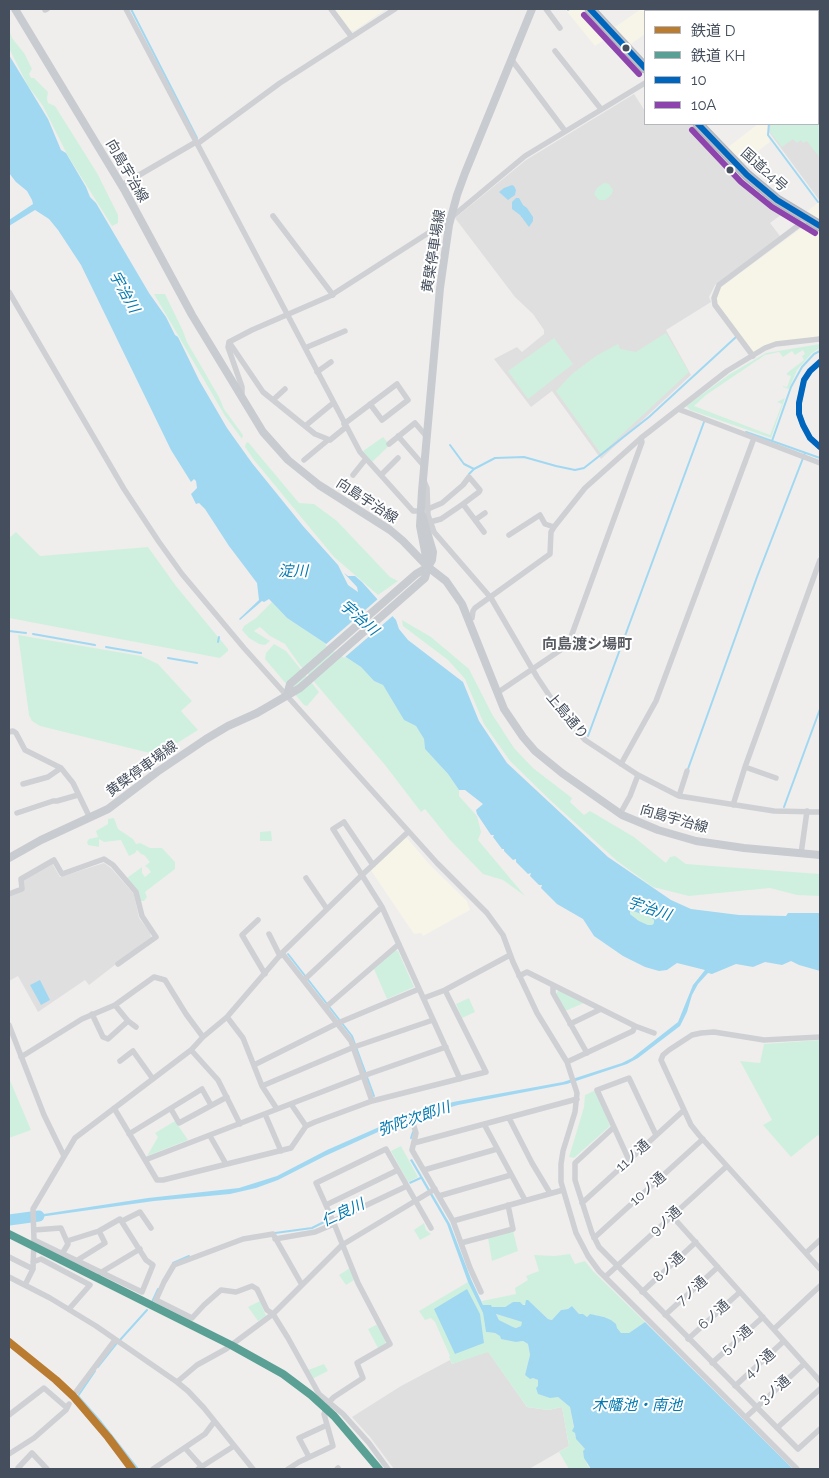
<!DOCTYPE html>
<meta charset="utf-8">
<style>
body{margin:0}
#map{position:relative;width:829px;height:1478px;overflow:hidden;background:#efeeed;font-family:Raleway,"Noto Sans JP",sans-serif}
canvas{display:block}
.frame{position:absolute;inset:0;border:10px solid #444e5c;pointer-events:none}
.legend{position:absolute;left:644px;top:10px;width:175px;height:115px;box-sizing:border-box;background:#fff;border:1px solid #b4b8be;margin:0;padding:6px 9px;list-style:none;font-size:15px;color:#444e5c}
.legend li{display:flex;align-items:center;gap:10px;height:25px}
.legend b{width:25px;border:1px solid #b4b8be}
</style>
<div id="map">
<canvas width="829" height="1478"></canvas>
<div class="frame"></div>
<ul class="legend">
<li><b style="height:6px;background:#ba7c31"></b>鉄道 D</li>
<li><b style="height:6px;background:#5ba094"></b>鉄道 KH</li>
<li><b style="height:6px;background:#0065bd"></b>10</li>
<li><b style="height:6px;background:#8e44ad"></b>10A</li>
</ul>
</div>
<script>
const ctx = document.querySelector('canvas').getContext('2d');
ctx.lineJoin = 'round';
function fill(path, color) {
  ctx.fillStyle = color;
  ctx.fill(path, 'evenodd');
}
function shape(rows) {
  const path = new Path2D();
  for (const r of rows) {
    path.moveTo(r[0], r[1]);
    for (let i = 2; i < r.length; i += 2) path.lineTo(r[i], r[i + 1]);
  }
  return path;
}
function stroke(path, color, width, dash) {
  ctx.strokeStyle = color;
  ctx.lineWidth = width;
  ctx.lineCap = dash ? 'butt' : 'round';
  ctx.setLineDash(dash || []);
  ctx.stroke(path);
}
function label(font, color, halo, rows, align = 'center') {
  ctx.font = font + ' Raleway,"Noto Sans JP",sans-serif';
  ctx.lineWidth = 4;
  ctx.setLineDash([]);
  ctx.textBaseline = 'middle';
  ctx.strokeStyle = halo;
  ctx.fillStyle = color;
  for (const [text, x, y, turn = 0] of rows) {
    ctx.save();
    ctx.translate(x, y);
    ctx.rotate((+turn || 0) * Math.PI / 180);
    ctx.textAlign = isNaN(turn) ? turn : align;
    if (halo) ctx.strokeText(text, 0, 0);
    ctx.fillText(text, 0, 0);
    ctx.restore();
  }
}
const commercial = shape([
 [333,9,386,9,354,31,348,30],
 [565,9,585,9,610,36,595,46],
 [641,9,680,9,677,11,645,11,645,34,631,44,615,27],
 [758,124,767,124,767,134,770,142,742,163,727,148],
 [820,201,820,221,805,213],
 [806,228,820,234,820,336,753,353,718,306,716,300,720,288,800,229],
 [405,838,407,838,430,865,467,901,470,910,423,936,421,933,414,934,370,869]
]);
const education = shape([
 [818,62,820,64,820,201,769,132,770,124,818,124],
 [634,94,645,111,645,124,691,124,757,192,785,212,770,223,780,236,715,285,709,297,711,302,666,330,691,375,601,459,552,391,531,407,494,359,517,347,522,352,544,334,544,330,533,314,515,297,455,218,526,160],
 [52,863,60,877,104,863,111,868,134,894,139,918,150,932,151,937,89,985,85,980,38,1012,18,976,9,981,9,896,24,890,22,880],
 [488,1351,527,1407,548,1410,562,1407,569,1446,529,1469,394,1469,370,1437,352,1417,401,1386,450,1360,452,1364]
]);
const green = shape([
 [9,30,12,38,24,53,32,69,29,74,31,78,34,78,48,92,47,99,48,103,55,106,97,173,118,215,118,223,112,226,68,156,43,106,28,86,9,48],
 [818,67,820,70,820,158,807,141,803,143,801,140,797,143,793,139,782,147,770,132,771,124,818,124],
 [604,183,609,184,613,190,611,195,605,200,599,200,594,194,597,188],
 [154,294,165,294,183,331,187,342,219,397,224,409,243,435,242,439,225,416],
 [666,333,689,372,601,454,556,391,572,374,596,356,618,344,620,349,636,352],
 [554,338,573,364,528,399,508,371],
 [820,344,820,348,812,353,797,370,789,389,783,387,783,386,787,387,791,376,787,375,787,373,804,360,802,356,805,354,803,350,795,355,792,351,783,357,779,352,765,355,706,395,694,406,770,435,782,404,777,402,785,398,771,438,690,410,686,406,730,374,766,353],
 [383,437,390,445,372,462,363,451],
 [248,442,299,503,314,504,337,521,390,577,398,581,378,595,334,557,254,460,245,447,246,443],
 [16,532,40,556,148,547,176,586,228,649,228,651,220,658,9,618,9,538],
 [272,602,287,618,361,667,374,681,383,685,404,720,416,726,424,739,425,749,448,774,459,790,459,796,477,816,481,832,478,840,525,896,503,880,483,874,450,840,425,809,421,812,385,765,299,664,285,644,270,636,260,627,254,631,270,641,265,645,259,644,249,638,242,630,244,626,256,618],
 [402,620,431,637,469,669,492,714,514,748,533,768,572,798,570,802,584,815,590,811,634,837,666,863,670,857,675,856,686,864,820,874,820,896,797,895,770,888,689,896,653,887,617,861,550,800,510,761,484,724,465,679,448,660,403,626],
 [18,635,141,656,158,664,192,701,181,711,198,730,158,755,40,726,32,721,29,715],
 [274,644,286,651,319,692,307,706,304,705,265,659,266,653],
 [114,818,118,829,133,839,136,844,140,843,150,848,162,848,175,862,175,869,145,892,147,897,144,901,141,901,127,878,142,867,142,873,145,877,151,872,148,868,145,866,150,862,144,855,141,854,137,850,135,853,129,856,121,840,104,842,99,839,99,847,88,845,87,842,89,839,98,837,96,831,108,824,108,819],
 [271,831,272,841,260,841,260,832],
 [630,910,650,917,654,920,654,923,652,925,648,925,639,921,630,914],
 [395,950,398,951,414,987,387,999,374,969],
 [559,990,584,1003,565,1011,556,993],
 [469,998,475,1012,462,1018,456,1004],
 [820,1040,820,1137,818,1135,791,1157,763,1125,772,1120,740,1061,760,1063,764,1044],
 [9,1078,31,1130,9,1138],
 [596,1090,610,1126,574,1158,569,1157,584,1107,585,1095],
 [175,1121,188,1140,147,1156,158,1137,155,1133],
 [401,1146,418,1177,408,1182,391,1151],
 [424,1223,426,1230,431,1234,420,1240,414,1230],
 [513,1231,518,1251,492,1261,488,1238],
 [570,1254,575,1264,585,1261,593,1271,645,1322,629,1333,621,1333,604,1317,593,1315,587,1317,579,1314,572,1306,568,1309,561,1310,553,1320,548,1319,530,1302,523,1305,513,1302,505,1307,492,1307,491,1305,483,1305,482,1301,516,1294,515,1288,528,1280,526,1276,539,1271,534,1255,555,1256],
 [350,1268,354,1277,354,1280,346,1285,339,1275],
 [468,1282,483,1313,486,1332,495,1333,516,1342,523,1341,528,1344,530,1355,525,1375,538,1380,538,1386,558,1397,570,1407,576,1439,585,1449,587,1465,591,1469,569,1469,559,1452,569,1446,562,1407,548,1410,527,1407,488,1352,452,1364,449,1357,450,1356,435,1322,431,1318,425,1320,419,1311],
 [260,1301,266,1316,258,1321,248,1307],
 [496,1314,522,1322,521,1326,516,1328,513,1327,499,1320],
 [378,1324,386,1340,385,1344,378,1348,368,1329],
 [324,1364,328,1371,312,1379,308,1370]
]);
const water = shape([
 [9,55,48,119,61,150,66,153,86,187,90,197,96,203,149,293,166,317,175,335,178,337,199,380,227,428,252,463,303,526,338,565,348,585,358,592,357,587,344,573,348,576,355,576,362,582,396,620,399,629,408,640,463,682,479,721,507,763,608,857,671,900,691,909,739,915,786,916,788,913,820,913,820,971,799,965,791,961,782,965,765,962,753,967,736,964,712,974,708,973,698,984,692,995,687,1012,680,1026,638,1058,627,1064,567,1084,458,1105,400,1122,325,1156,278,1180,256,1188,230,1194,154,1201,25,1219,24,1217,148,1198,239,1188,277,1176,327,1150,395,1120,453,1102,563,1082,622,1063,632,1058,678,1022,693,985,705,970,677,963,667,970,659,971,645,967,623,956,594,936,583,919,557,904,541,888,542,885,539,885,530,876,531,873,528,874,516,862,516,859,513,860,504,851,504,849,502,849,493,837,494,835,491,835,477,814,476,810,483,804,465,790,459,790,448,774,425,749,424,739,416,726,404,720,383,685,374,681,361,667,287,618,269,599,264,602,262,601,240,620,239,619,259,600,257,583,229,546,205,509,199,503,196,504,191,494,197,488,196,481,194,479,191,482,171,450,81,265,58,230,49,219,35,210,9,226,9,220,33,204,32,200,27,191,16,182,9,173],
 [630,910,650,917,654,920,654,923,652,925,648,925,639,921,630,914],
 [512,185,514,186,516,190,515,195,508,200,499,192,504,188],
 [516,198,519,198,523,205,527,208,533,217,533,221,529,227,520,215,512,209,512,202],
 [40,980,50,1000,41,1005,30,985],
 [412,1159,450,1224,471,1279,483,1305,491,1305,492,1307,505,1307,513,1302,520,1302,523,1305,525,1305,526,1300,528,1300,548,1319,552,1320,561,1310,568,1309,572,1306,579,1314,583,1314,587,1317,590,1314,604,1317,611,1320,616,1324,617,1328,621,1333,629,1333,645,1322,793,1469,591,1469,584,1458,583,1451,585,1449,576,1439,575,1433,572,1431,574,1427,570,1407,558,1397,550,1398,538,1394,536,1388,538,1386,538,1380,533,1378,530,1379,525,1375,530,1355,528,1344,523,1341,516,1342,501,1339,500,1336,495,1333,486,1332,483,1313,468,1282,447,1224,421,1179,410,1184,409,1182,420,1177,410,1160],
 [496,1314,522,1322,521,1326,516,1328,513,1327,499,1320],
 [467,1289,480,1314,484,1343,455,1354,434,1309]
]);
const pier = shape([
 [379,598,395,614,344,658,325,645]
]);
const stream = shape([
 [131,9,197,138],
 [568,10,569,9],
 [818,19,820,17],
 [769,124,768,135,818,202],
 [820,351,814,354,802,367,791,387,772,441,820,458],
 [746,432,772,441],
 [450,445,464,464,474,469,495,458,524,457,556,466,575,470,584,468,649,417,736,337],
 [469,474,474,469],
 [9,631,26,633],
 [33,634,95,645],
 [218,642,219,637],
 [106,647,141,653],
 [168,658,197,663],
 [588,736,704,422],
 [688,769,757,577,805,453],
 [784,807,820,709],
 [288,954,352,1036,374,1096],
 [411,1138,413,1132],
 [275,1233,312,1228,330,1219],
 [173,1263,189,1256],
 [152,1302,158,1289],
 [120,1340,147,1310],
 [98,1367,117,1343],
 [95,1371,78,1396,101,1422,138,1469]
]);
const river = shape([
 [9,1220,39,1216]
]);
const minor = shape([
 [126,9,360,452,413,511,421,511],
 [331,9,351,36],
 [546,9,560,28],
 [782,9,784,11],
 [45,10,47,9],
 [737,11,741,9],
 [818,24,820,22],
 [555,51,601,109],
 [818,54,820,56],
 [511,59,565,131],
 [197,144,280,83,395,9],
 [122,185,196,142],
 [273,216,333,295],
 [9,292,124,489,159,542,182,574,244,648,437,863,487,913,503,935,513,962,537,1013,567,1062,577,1093,575,1112,563,1151,561,1164,561,1182,576,1233,588,1256,599,1271,797,1469],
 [229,342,228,347,242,387,242,396],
 [305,348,345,331],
 [753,356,715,305,714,298,719,285,807,219],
 [820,362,810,371,804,380,799,403,799,414,803,425,810,438,820,447],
 [317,372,331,362],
 [273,400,285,389],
 [678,409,820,463],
 [344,424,397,384,408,400,382,420,370,404],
 [305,426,333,403],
 [346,427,330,440,315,434,305,426,263,392,229,342,252,330,330,296,447,221,525,156,645,83],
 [398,436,424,466],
 [389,444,415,423,427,437],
 [304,460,328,440],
 [353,475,365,460],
 [381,475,398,458],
 [424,481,427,488,428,515,434,532,491,598,537,677,561,713,585,740,638,775,679,796,774,811,820,812],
 [428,509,442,503,463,485,469,477,480,490,479,492,463,504],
 [475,520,485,513],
 [430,522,441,519,463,504,484,532],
 [509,535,540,515,545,524,554,527],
 [469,619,472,618,473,611,475,608,550,554,551,532,554,527,585,488,641,438,727,371,765,348,776,344,820,339],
 [497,693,568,645,642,442,641,438],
 [9,732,13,731,16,733,25,750,61,768,73,783,90,818],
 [621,764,656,701,754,438],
 [745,767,776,778],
 [23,784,48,777,61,768],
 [679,796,687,771],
 [733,805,745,767,820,560],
 [17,813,53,801,57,801,78,795],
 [620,814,630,796,638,775],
 [801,854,807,811],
 [373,865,344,822,333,829,382,907,460,1079],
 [306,878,327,909],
 [9,894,22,889,21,879,54,860,62,874,104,859,113,865,136,892,142,916,156,937,118,964],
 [258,920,242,935,265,974],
 [269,934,280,956],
 [282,953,351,1041,372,1101],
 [519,976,527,972,635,1026,633,1031,567,1062],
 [304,980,382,907],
 [553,985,553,993,587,1053],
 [424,998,445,990,510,955],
 [326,1007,399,944],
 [92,1014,103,1037,108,1039,128,1021,115,1005],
 [227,1017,243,1038,262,1086,277,1109],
 [128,1021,136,1027],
 [570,1024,601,1009],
 [9,1025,44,1115,64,1156],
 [635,1026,654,1033],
 [820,1037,764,1040,714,1032,701,1033,692,1035,669,1050,663,1055,661,1060,691,1125,699,1135,820,1269],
 [191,1050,218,1080,240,1124],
 [21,1057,82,1019,115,1005,154,977,165,980,186,1014,203,1037],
 [120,1061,133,1051,153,1079],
 [254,1065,338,1023,419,989],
 [262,1086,354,1047,433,1020],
 [291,1104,306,1126],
 [114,1108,157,1180,163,1180,291,1148,306,1126,315,1122,372,1101,486,1072,445,990],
 [171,1109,179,1123,227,1097],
 [265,1114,281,1151],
 [509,1118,532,1163,550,1193],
 [413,1123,416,1133,412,1150,453,1221,470,1268,481,1292],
 [484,1124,525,1200],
 [613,1128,575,1163,575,1180,592,1233,599,1247,798,1449,820,1429],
 [129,1134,202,1089,211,1105],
 [210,1136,226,1164],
 [414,1143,577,1099],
 [145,1160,363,1076,446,1047],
 [629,1160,597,1090,629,1078,656,1135],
 [424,1170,497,1149],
 [439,1196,511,1175],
 [582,1203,684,1110],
 [326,1205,398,1170],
 [672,1216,820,1381],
 [122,1221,140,1212,151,1228],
 [333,1221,407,1186],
 [453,1221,563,1190],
 [34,1230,61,1228,68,1244,62,1254],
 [594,1238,703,1139],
 [275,1239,315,1232,334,1224],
 [34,1240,142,1292,153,1265,146,1260,120,1219,99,1231,67,1241],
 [461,1243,513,1229,508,1205],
 [806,1253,820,1240],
 [9,1257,33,1269],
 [76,1261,105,1243,99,1231],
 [33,1262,41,1259,90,1285,69,1309],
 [100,1273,140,1249],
 [9,1277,50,1298,96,1326,177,1382,188,1391,204,1408,253,1469],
 [605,1277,727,1166],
 [25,1285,33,1269,34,1240,33,1209,75,1138,191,1050,203,1037,227,1017,282,953,362,875,408,832],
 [302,1285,273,1234,243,1239,174,1265,164,1282,156,1300,192,1318,204,1305,221,1290,236,1292,252,1286,257,1289,267,1310,273,1314,288,1338,319,1394,343,1414,369,1443,388,1469],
 [642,1292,696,1242],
 [665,1315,718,1267],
 [774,1329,820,1286],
 [688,1339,740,1292],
 [712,1363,763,1317],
 [177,1382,197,1365,226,1349,273,1314,342,1245,435,1189],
 [735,1386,784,1341],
 [76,1392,115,1340],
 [9,1415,44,1388,67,1408],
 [746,1417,804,1364],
 [777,1428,820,1389],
 [185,1448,202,1467],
 [9,1454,34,1438,66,1410,69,1404],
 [309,1457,299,1438,327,1425],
 [20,1469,18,1468,32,1453,47,1469],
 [153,1469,205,1434,214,1422],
 [198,1469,234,1446],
 [288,1469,299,1462,333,1446,324,1414,329,1402,334,1397,363,1378,357,1363,390,1344,358,1283,333,1221,316,1183,386,1149,431,1228],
 [337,1469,338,1468]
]);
const major = shape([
 [15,9,125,191,192,315,263,432,288,460,319,485,390,530,403,541,428,567,446,581,462,604,504,709,523,737,535,751,562,773,622,815,658,830,696,841,744,848,820,855],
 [428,567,420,526,422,491,440,288,449,225,457,195,465,173,532,9],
 [287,695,290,684,416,574,428,567],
 [9,858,41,840,108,809,157,772,206,739,228,726,257,713,300,688,425,578,428,567,432,560,433,552,422,515]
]);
const highway = shape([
 [590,9,645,68],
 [698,124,747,175,777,200,820,226]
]);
const bus1 = shape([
 [590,9,645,68],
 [698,124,747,175,777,200,820,226],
 [820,362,810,371,804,380,799,403,799,414,803,425,810,438,820,447]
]);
const bus2 = shape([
 [584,15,639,74],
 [692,130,741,182,772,207,815,233]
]);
const rail1 = shape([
 [9,1342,56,1380,73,1396,108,1437,132,1469]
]);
const rail2 = shape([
 [9,1234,231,1345,283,1374,311,1395,334,1416,379,1469]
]);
const markers = [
 [626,48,4.5,"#444e5c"],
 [730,170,4.5,"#444e5c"]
];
const streetNames = [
 ["国道24号",764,170,42],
 ["向島宇治線",127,171,60],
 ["黄檗停車場線",434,251,-81],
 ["向島宇治線",367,501,33],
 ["上島通り",567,716,50],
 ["黄檗停車場線",142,769,-36],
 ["向島宇治線",674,819,16],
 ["11ノ通",633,1156,-42],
 ["10ノ通",648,1189,-42],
 ["9ノ通",666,1221,-42],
 ["8ノ通",669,1267,-43],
 ["7ノ通",692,1291,-42],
 ["6ノ通",714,1315,-42],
 ["5ノ通",737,1340,-42],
 ["4ノ通",760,1364,-43],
 ["3ノ通",775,1390,-41]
];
const waterNames = [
 ["宇治川",124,292,61],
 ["淀川",293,571],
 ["宇治川",359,618,41],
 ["宇治川",649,909,18],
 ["弥陀次郎川",414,1119,-19],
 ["仁良川",343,1213,-25],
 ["木幡池・南池",637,1405]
];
const neighbourhoodNames = [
 ["向島渡シ場町",587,644]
];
fill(commercial, '#f7f4e8');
fill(education, '#e0dfe0');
fill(green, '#d0f0df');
fill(water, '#a1d8f1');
fill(pier, '#efeeed');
stroke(stream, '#a1d8f1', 2);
stroke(river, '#a1d8f1', 11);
stroke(highway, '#b2b6be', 11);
stroke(minor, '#ced0d4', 5.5);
stroke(major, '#c8cbcf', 8);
stroke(highway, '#bdc1c8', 9);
stroke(bus1, '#0065bd', 6);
stroke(bus2, '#8e44ad', 6);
stroke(rail1, '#ba7c31', 8);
stroke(rail2, '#5ba094', 8);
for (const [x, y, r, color] of markers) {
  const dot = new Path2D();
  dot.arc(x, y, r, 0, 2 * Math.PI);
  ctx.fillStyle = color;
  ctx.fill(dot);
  stroke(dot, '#fff', 2);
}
label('14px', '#444e5c', '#fff', streetNames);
label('italic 15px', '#0179b2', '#fff', waterNames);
label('bold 15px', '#595c62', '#fff', neighbourhoodNames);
</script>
